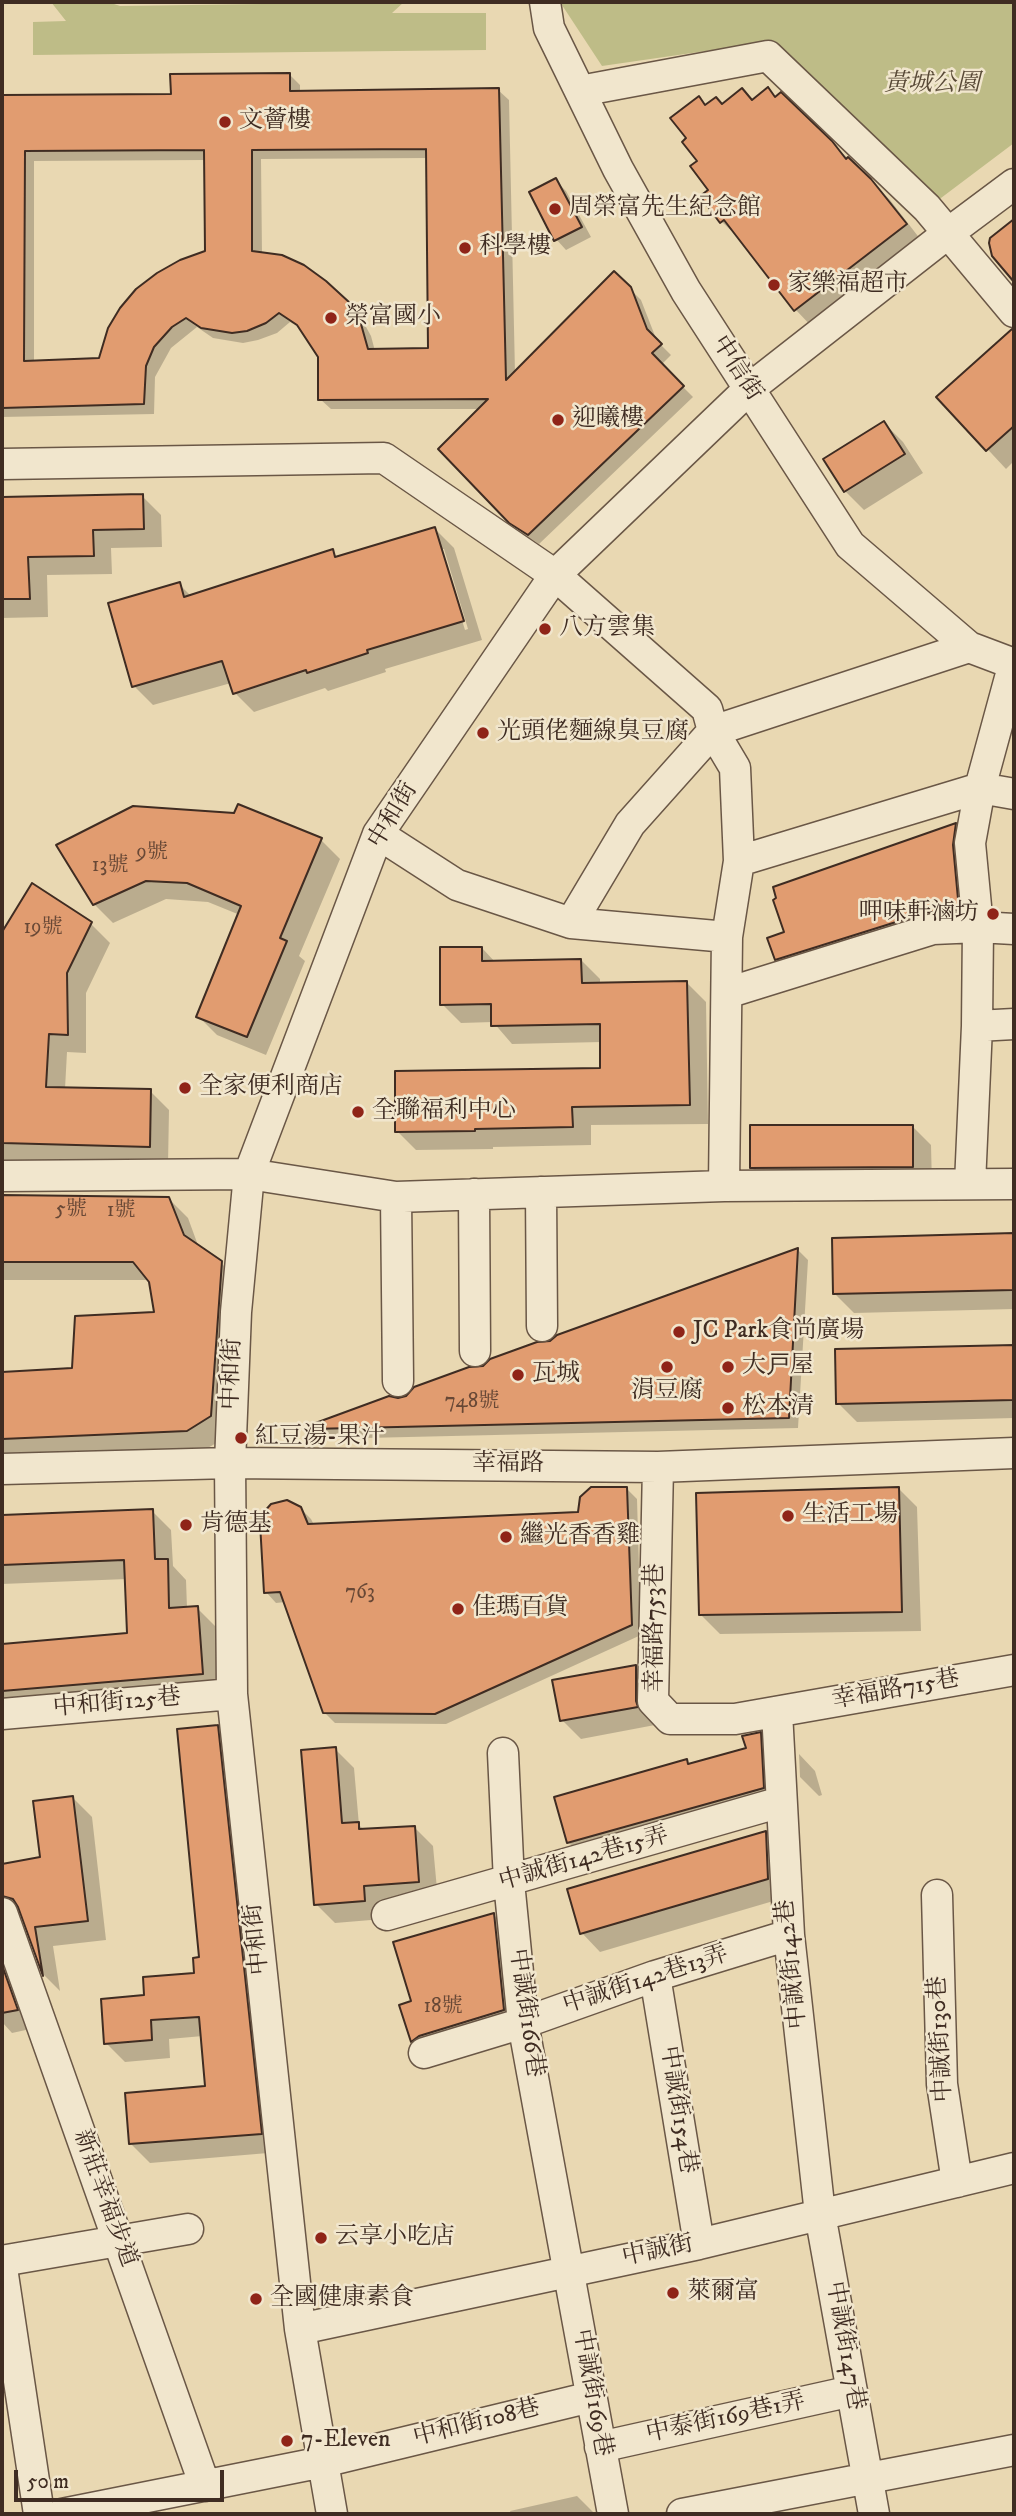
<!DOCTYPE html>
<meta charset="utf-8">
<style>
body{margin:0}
#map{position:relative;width:1016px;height:2516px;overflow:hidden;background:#e9d8b2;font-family:"IM FELL DW Pica",serif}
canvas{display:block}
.frame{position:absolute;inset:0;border:4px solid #3f2c22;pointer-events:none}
.scale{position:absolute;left:14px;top:2470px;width:210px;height:32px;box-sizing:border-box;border:4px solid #3f2c22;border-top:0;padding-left:9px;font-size:21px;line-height:24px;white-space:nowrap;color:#3f2c22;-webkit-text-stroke:5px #f1e6cd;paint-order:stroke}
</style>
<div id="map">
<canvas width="1016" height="2516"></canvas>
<div class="frame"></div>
<div class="scale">50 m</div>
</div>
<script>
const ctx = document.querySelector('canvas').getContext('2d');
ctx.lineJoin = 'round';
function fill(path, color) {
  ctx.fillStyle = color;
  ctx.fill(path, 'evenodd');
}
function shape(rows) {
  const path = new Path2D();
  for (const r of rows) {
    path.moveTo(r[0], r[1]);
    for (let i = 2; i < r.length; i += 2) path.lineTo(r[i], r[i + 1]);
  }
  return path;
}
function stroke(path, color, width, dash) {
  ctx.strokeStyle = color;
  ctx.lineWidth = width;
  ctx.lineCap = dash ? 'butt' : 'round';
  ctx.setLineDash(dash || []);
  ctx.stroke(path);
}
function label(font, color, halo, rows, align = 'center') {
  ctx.font = font + ' "IM FELL DW Pica","Noto Serif TC",serif';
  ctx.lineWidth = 5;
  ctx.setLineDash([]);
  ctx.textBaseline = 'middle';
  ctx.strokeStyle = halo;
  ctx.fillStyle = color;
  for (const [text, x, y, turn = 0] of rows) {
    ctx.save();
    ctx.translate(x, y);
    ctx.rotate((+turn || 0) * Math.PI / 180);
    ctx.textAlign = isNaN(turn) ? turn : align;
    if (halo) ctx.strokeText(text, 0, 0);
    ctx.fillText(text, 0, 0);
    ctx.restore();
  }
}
const green = shape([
 [51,2,108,2,120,6,404,2,392,13,486,13,486,50,33,55,33,22,66,21],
 [560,2,1014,2,1014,143,937,201,761,43,602,66]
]);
const shadow = shape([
 [289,74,300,85,300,93,498,90,509,100,515,373,614,273,641,300,657,341,671,355,661,365,693,397,539,544,522,533,441,449,481,409,331,409,320,399,320,356,303,330,290,322,277,333,258,340,243,343,213,338,197,327,171,348,155,377,154,414,2,417,2,96,173,96],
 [428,158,430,349,375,351,371,336,360,316,325,283,262,254,261,159],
 [206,160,207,252,101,360,34,362,34,161],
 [699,98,707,106,776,98,831,142,870,180,890,200,924,244,814,329,796,310,741,240,722,222,689,138],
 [556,181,566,191,591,237,566,250,556,239],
 [1012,331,1014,331,1014,461,1006,469,939,397],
 [884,423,903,442,923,473,864,510,845,491],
 [142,496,161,515,162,547,111,548,112,574,47,575,48,617,2,618,2,498],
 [435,529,454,548,482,640,385,669,386,672,328,691,325,688,254,712,235,693,231,683,153,705,134,686,179,584,192,597,332,551,338,558],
 [440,549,444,549,468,629,465,630],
 [235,815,321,840,340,859,299,956,305,961,266,1055,217,1035,198,1016,240,915,208,902,166,899,113,923,94,904],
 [955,825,974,843,977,929,795,978,776,959,787,933],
 [32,885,91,924,110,943,86,993,86,1053,67,1052,65,1089,150,1091,169,1110,168,1165,2,1160,2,935],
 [482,948,496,963,581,960,600,979,600,984,687,983,706,1002,708,1124,591,1125,591,1145,493,1147,493,1149,416,1150,397,1131,602,1069,602,1042,512,1044,493,1022,461,1023,442,1004],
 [912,1126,931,1145,932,1185,771,1187,752,1168],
 [2,1196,168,1198,188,1218,199,1248,220,1262,240,1282,230,1435,206,1449,2,1457,2,1374,74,1370,156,1313,150,1280,2,1280],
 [1014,1235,1014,1309,854,1313,835,1294,834,1239],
 [798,1250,808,1260,798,1428,322,1439,312,1428,397,1400],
 [1014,1347,1014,1418,857,1422,838,1403,837,1351],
 [626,1488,637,1499,641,1635,446,1724,335,1723,324,1712,285,1602,276,1603,266,1592,300,1508,311,1519,314,1525,580,1513],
 [898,1488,917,1507,921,1631,720,1634,701,1615],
 [152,1511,171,1530,173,1566,186,1580,187,1608,197,1608,216,1627,222,1693,2,1711,2,1645,129,1635,127,1579,2,1584,2,1517],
 [636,1667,655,1685,655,1725,581,1739,562,1720],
 [217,1727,236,1746,280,2152,150,2163,131,2144,207,2087,203,2036,169,2039,170,2058,125,2062,106,2043,146,1997,196,1975,201,1959],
 [760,1734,779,1753,782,1806,587,1861,568,1842,686,1761,691,1766,748,1749],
 [335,1749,354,1768,359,1825,365,1831,414,1827,433,1846,438,1900,383,1919,335,1923,316,1904],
 [799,1754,815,1771,822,1795,819,1796,800,1777],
 [73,1798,92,1817,106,1940,53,1946,60,1991,44,1975,23,1914,15,1915,35,2028,12,2033,2,2022,2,1866,42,1859],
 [765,1833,784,1851,787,1897,600,1952,582,1933],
 [494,1915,513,1934,522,2029,431,2060,412,2041,413,2003],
 [577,2496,595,2514,511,2514,510,2511]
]);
const building = shape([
 [290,73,290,91,499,88,506,380,614,271,631,287,647,329,662,344,652,353,684,386,528,535,509,523,438,449,488,399,318,400,318,357,297,325,279,313,266,323,247,331,232,333,201,328,186,318,172,327,154,347,146,366,144,404,2,408,2,95,171,94,170,74,290,73],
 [426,149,428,348,368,349,361,324,350,303,326,281,304,265,282,255,252,251,252,150,426,149],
 [204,150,205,251,180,260,157,273,136,289,120,308,108,328,99,358,24,361,25,151,204,150],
 [768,87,775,97,781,92,832,141,846,159,848,157,871,179,907,224,794,311,724,220,720,223,700,196,708,190,690,166,697,161,682,142,686,138,670,118,699,96,705,105,716,97,722,104,742,88,752,100,768,87],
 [556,178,582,227,554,241,529,192,556,178],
 [1014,219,1014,282,992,256,989,243,990,238,1014,219],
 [1012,329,1014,329,1014,426,986,451,936,397,1012,329],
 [884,421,905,454,844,492,823,459,884,421],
 [143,494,144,529,93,530,94,556,28,557,30,599,2,599,2,497,143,494],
 [435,527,464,621,367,650,368,653,307,673,306,670,233,694,222,661,132,687,108,603,180,582,184,597,333,549,335,557,435,527],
 [238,804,322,838,280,938,287,941,247,1037,196,1017,241,906,187,883,146,881,93,905,56,845,133,806,234,813,238,804],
 [956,823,953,845,959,910,928,912,775,960,767,938,784,932,773,900,776,898,773,887,956,823],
 [32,883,92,922,67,973,68,1035,49,1034,46,1087,151,1089,150,1147,2,1143,2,932,32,883],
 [440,947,482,947,482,961,581,959,582,983,687,981,690,1105,572,1107,573,1127,475,1129,475,1131,395,1132,395,1071,600,1068,600,1024,491,1026,491,1004,440,1005,440,947],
 [750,1125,913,1125,913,1167,750,1168,750,1125],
 [2,1195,169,1197,184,1235,222,1261,211,1416,187,1431,2,1439,2,1372,72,1368,75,1316,154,1312,149,1282,133,1262,2,1262,2,1195],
 [1014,1233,1014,1290,833,1294,832,1238,1014,1233],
 [798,1248,789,1418,310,1429,310,1425,389,1396,398,1398,406,1396,414,1387,469,1367,483,1366,490,1359,537,1342,550,1341,557,1335,798,1248],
 [1014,1345,1014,1400,836,1404,835,1349,1014,1345],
 [591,1487,627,1487,632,1625,435,1714,323,1713,280,1592,264,1593,260,1523,263,1513,271,1504,287,1500,301,1507,308,1524,578,1512,580,1497,591,1487],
 [899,1487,902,1612,699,1615,696,1493,899,1487],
 [153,1509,155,1559,168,1559,169,1608,198,1606,203,1674,2,1691,2,1644,127,1633,124,1560,2,1565,2,1515,153,1509],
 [636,1665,636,1701,638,1707,560,1721,552,1680,636,1665],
 [218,1725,262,2134,129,2144,125,2093,205,2086,199,2017,151,2020,152,2040,104,2044,101,1999,144,1995,143,1977,194,1973,193,1958,199,1957,177,1729,218,1725],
 [761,1732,764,1788,567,1843,554,1797,687,1759,688,1764,746,1748,742,1736,761,1732],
 [336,1747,342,1823,359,1822,359,1829,415,1826,419,1882,364,1886,365,1901,314,1905,301,1750,336,1747],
 [73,1796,88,1921,35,1927,43,1976,18,1907,13,1899,2,1896,2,1864,40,1857,33,1801,73,1796],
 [766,1831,768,1879,580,1934,567,1889,766,1831],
 [494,1913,504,2010,419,2036,411,2042,399,2005,411,2001,393,1942,494,1913],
 [2,1965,18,2010,2,2013,2,1965]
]);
const minor = shape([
 [545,2,549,28,618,169,686,291,850,545,969,647,1014,664],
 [580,91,768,56,927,208,1014,312],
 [2,464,384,458,555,575,707,709,713,731,735,768,739,861,727,937,724,1186],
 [378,834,457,885,571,923,727,937],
 [739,861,980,788,1014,794],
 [571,923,630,824,713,731,969,647],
 [727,993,933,929,978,927,1014,929],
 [977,1026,1014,1024],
 [2,1176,249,1174,396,1197,724,1186,1014,1184],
 [970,1184,977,1026,978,927,970,843,980,788,1014,663],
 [541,1192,542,1326],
 [474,1194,475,1351],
 [396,1197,398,1381],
 [658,1467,653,1701,670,1719,735,1719,1014,1670],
 [2,1469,230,1463,658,1467,1014,1453],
 [777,1712,789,1935,820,2214,874,2514],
 [2,1714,232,1694],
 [503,1753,509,1882,523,2023,613,2514],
 [937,1895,942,2084,957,2182],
 [2,1913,205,2486],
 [387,1915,781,1802],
 [655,1976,699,2244],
 [424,2053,523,2023,655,1976,789,1935],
 [2,2261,188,2229],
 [2,2268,39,2514],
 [300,2329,699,2244,1014,2168],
 [600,2447,852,2391],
 [62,2514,323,2462,591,2397],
 [332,2514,300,2329,232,1694,230,1463,236,1312,249,1174,378,834,555,575,749,389,947,234,1014,184],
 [682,2514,1014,2450]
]);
const markers = [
 [225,122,7,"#8f2418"],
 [555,209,7,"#8f2418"],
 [465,248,7,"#8f2418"],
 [774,285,7,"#8f2418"],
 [331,318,7,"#8f2418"],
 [558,420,7,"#8f2418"],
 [545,629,7,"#8f2418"],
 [483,733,7,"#8f2418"],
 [993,914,7,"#8f2418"],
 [185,1088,7,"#8f2418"],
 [358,1112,7,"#8f2418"],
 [679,1332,7,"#8f2418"],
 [667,1367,7,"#8f2418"],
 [728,1367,7,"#8f2418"],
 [518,1375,7,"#8f2418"],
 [728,1408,7,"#8f2418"],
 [241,1438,7,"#8f2418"],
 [788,1516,7,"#8f2418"],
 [186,1525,7,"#8f2418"],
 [506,1537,7,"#8f2418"],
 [458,1609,7,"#8f2418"],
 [321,2238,7,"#8f2418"],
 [673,2293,7,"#8f2418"],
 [256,2299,7,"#8f2418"],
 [287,2441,7,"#8f2418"]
];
const numberNames = [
 ["9號",152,854],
 ["13號",110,867],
 ["19號",43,929],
 ["5號",71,1211],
 ["1號",121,1212],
 ["748號",472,1403],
 ["763",360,1594],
 ["18號",443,2008]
];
const parkNames = [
 ["黃城公園",932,85]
];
const poiNames = [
 ["文薈樓",239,122],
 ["周榮富先生紀念館",569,209],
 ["科學樓",479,248],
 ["家樂福超市",788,285],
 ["榮富國小",345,318],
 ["迎曦樓",572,420],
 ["八方雲集",559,629],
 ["光頭佬麵線臭豆腐",497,733],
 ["呷味軒滷坊",979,914,"right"],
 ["全家便利商店",199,1088],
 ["全聯福利中心",372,1112],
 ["JC Park食尚廣場",693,1332],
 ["大戸屋",742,1367],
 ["瓦城",532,1375],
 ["涓豆腐",667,1392,"center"],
 ["松本清",742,1408],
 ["紅豆湯-果汁",255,1438],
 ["生活工場",802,1516],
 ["肯德基",200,1525],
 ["繼光香香雞",520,1537],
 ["佳瑪百貨",472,1609],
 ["云享小吃店",335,2238],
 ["萊爾富",687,2293],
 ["全國健康素食",270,2299],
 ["7-Eleven",301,2441]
];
const streetNames = [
 ["中信街",736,369,57],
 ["中和街",394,816,-59],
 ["中和街",233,1374,-88],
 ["幸福路",508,1465],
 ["幸福路753巷",656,1628,-90],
 ["幸福路715巷",896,1691,-10],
 ["中和街125巷",117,1704,-5],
 ["中誠街142巷15弄",584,1860,-16],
 ["中和街",258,1939,-96],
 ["中誠街142巷",793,1964,-96],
 ["中誠街142巷13弄",646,1981,-18],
 ["中誠街166巷",525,2013,82],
 ["中誠街130巷",942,2039,-93],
 ["中誠街154巷",677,2110,81],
 ["新莊幸福步道",104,2199,70],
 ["中誠街",658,2252,-12],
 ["中誠街147巷",844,2346,80],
 ["中誠街169巷",591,2393,80],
 ["中泰街169巷1弄",726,2419,-12],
 ["中和街108巷",477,2424,-14]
];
fill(green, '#bebc87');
fill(shadow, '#0003');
fill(building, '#e19c70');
stroke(building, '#3f2c22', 2);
stroke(minor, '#6a5746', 33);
stroke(minor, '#f1e6cd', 30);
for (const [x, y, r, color] of markers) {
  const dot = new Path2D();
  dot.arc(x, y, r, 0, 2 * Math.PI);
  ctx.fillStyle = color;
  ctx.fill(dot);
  stroke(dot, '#f1e6cd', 2.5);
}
label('21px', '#684836', null, numberNames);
label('italic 24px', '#584936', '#f1e6cd', parkNames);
label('24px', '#3f2c22', '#f1e6cd', poiNames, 'left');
label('24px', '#3f2c22', '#f1e6cd', streetNames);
</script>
